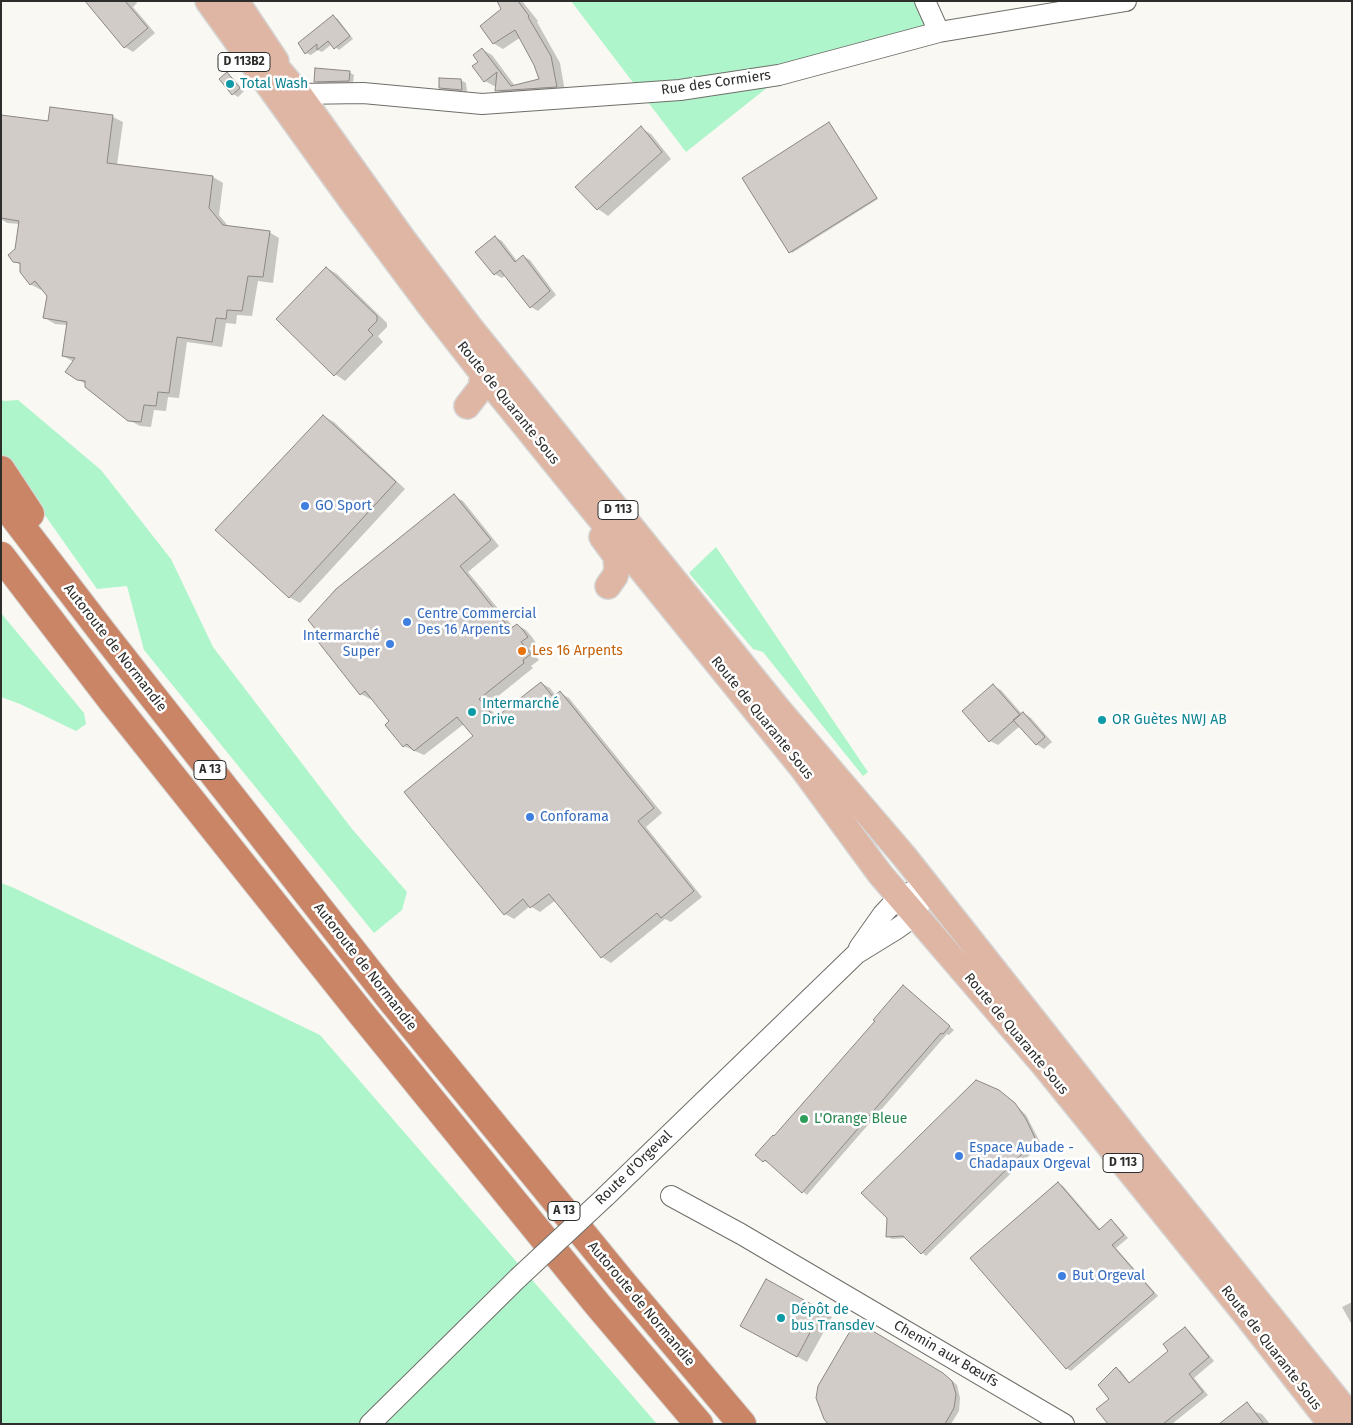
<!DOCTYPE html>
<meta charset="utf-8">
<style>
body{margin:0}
#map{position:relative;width:1353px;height:1425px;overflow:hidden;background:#f9f8f2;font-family:"Fira Sans",sans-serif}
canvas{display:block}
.frame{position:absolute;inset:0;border:2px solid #2d2d2b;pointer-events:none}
</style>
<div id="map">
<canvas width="1353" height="1425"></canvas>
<div class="frame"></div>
</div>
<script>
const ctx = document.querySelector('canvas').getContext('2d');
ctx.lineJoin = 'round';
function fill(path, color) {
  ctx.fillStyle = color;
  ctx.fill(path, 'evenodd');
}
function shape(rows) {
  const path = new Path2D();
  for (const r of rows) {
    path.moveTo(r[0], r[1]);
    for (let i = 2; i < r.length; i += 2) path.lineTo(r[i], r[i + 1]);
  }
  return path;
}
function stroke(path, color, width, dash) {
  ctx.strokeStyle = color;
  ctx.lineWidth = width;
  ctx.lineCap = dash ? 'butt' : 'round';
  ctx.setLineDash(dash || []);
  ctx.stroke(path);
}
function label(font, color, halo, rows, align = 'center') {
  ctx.font = font + ' "Fira Sans",sans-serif';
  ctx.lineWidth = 5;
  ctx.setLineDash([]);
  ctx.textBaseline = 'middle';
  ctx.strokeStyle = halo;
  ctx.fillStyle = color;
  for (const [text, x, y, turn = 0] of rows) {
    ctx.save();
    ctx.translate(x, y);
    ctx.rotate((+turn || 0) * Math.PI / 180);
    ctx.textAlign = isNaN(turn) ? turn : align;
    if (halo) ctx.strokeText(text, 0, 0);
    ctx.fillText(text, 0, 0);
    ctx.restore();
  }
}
const green = shape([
 [571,1,933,1,946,35,773,83,686,152],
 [1,399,4,401,18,400,101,470,171,559,213,647,352,829,407,892,402,910,374,933,144,650,127,586,97,589,1,453],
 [716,547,868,772,863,776,763,652,753,649,689,573],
 [1,613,84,713,86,724,76,731,20,704,1,697],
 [1,883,14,888,320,1035,657,1424,1,1424]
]);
const shadow = shape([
 [87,1,136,1,137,3,133,7,155,33,133,52,125,47],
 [504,1,522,1,538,21,537,22,560,63,565,92,506,96,497,90,497,84,494,86,485,81,479,62,483,50,492,55,515,86,541,80,535,65,521,37,503,49,493,43],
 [333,16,338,19,353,39,339,50,332,44,322,52,318,50,311,55,306,53],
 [349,72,354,75,353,83,320,84,315,81],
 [227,74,232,77,244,91,238,97,233,94],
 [441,79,461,80,466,83,467,92,445,90,440,87],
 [51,108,113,117,123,122,117,165,213,177,223,183,219,215,229,227,269,232,279,238,273,283,258,281,252,316,237,315,236,324,226,323,222,347,187,342,179,398,168,397,166,411,154,410,151,427,140,426,129,420,86,384,77,379,74,362,63,356,67,325,55,324,45,318,48,296,43,289,41,290,30,284,21,265,14,261,20,224,7,223,1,219,1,116,49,123],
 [831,125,878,199,792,253,743,178],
 [641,128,651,134,671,159,608,216,598,209,577,187],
 [495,237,502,241,517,261,523,256,530,260,556,295,538,311,531,307,506,275,502,278,495,274,477,252],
 [327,268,337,274,387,323,387,327,378,336,383,342,345,381,335,374],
 [323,416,334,422,405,489,300,603,289,597],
 [454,496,463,501,499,546,468,572,514,628,517,625,526,630,532,637,536,643,529,648,539,660,531,666,533,668,487,705,498,718,541,683,550,688,556,696,560,693,569,698,662,813,646,827,702,897,671,922,665,919,611,963,602,957,556,900,540,912,530,906,514,919,505,914,475,736,464,724,424,755,404,746,391,721,372,698,370,699,361,694],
 [993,686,1001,690,1022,714,1024,713,1031,718,1052,742,1044,749,1036,744,1020,726,998,745,990,741],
 [903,987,954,1030,949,1035,947,1034,807,1195,770,1163,764,1161,775,1137,862,1038],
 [989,1086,1012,1101,1026,1115,1041,1144,926,1256,906,1238,892,1239,887,1236],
 [1058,1183,1063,1186,1101,1230,1111,1221,1116,1224,1128,1238,1116,1248,1158,1296,1071,1371,1066,1368],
 [767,1281,832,1317,807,1362,742,1326],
 [1352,1302,1352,1325,1342,1307],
 [856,1323,948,1377,957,1385,960,1398,959,1411,951,1424,830,1424],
 [1185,1328,1190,1332,1214,1361,1194,1378,1208,1395,1172,1424,1110,1424,1111,1399,1116,1368,1121,1371,1130,1383,1170,1351],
 [1247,1403,1256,1412,1262,1414,1270,1424,1221,1424]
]);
const building = shape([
 [85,1,125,1,148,28,124,48,85,1],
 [497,1,518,1,529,16,528,17,551,56,557,87,495,91,497,72,484,82,472,66,478,62,473,55,482,48,511,86,539,79,534,65,515,30,493,44,480,26,501,9,497,1],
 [333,15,350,36,334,49,328,41,317,50,317,44,305,54,298,43,333,15],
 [315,68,350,71,349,81,314,82,315,68],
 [227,72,240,88,232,95,219,79,227,72],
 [439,78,461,79,462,90,439,88,439,78],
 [50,107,113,115,107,163,213,176,209,208,223,225,270,231,263,277,248,276,242,311,227,310,226,319,216,318,212,342,177,337,169,393,158,392,156,406,144,405,141,422,128,421,85,387,85,381,77,380,65,372,75,358,62,356,67,322,43,318,47,296,35,281,30,285,20,272,20,263,13,262,8,255,15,249,19,221,1,218,1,115,48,121,50,107],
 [829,122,877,198,789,253,742,178,829,122],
 [641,126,662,152,597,210,575,187,641,126],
 [495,236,515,262,523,255,550,291,530,308,500,270,494,275,475,252,495,236],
 [326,267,377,316,377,321,368,330,373,335,334,376,276,319,326,267],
 [323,415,396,482,289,598,215,530,323,415],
 [454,494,491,540,460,566,510,629,517,624,523,630,528,637,521,642,531,654,523,660,524,663,479,699,495,718,541,682,553,697,560,691,654,808,638,821,694,891,661,918,657,913,601,958,549,894,530,908,523,899,504,915,404,792,473,736,457,717,414,751,407,744,403,747,385,725,389,721,365,691,360,695,312,634,317,631,308,620,336,589,454,494],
 [993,684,1020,715,989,742,962,711,993,684],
 [1023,712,1045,737,1036,745,1013,720,1023,712],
 [903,985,950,1026,943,1034,941,1033,802,1193,765,1160,763,1162,755,1155,773,1135,774,1136,861,1037,875,1021,873,1020,903,985],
 [976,1080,999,1090,1015,1103,1026,1119,1036,1140,921,1254,903,1236,886,1237,887,1218,861,1193,976,1080],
 [1058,1182,1099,1230,1111,1219,1124,1235,1112,1245,1154,1293,1066,1369,970,1258,1058,1182],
 [766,1279,822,1310,797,1357,740,1326,766,1279],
 [856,1321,943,1373,952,1381,956,1394,954,1408,945,1424,828,1424,824,1419,816,1398,818,1386,856,1321],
 [1185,1327,1209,1357,1189,1374,1203,1392,1163,1424,1108,1424,1096,1409,1109,1399,1098,1385,1116,1367,1129,1383,1168,1351,1163,1344,1185,1327],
 [1247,1402,1264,1424,1219,1424,1247,1402]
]);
const minor = shape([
 [925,1,939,32],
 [299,94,363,93,482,104,680,90,779,75,939,32,1126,1],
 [859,948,883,914,899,897,914,891],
 [671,1196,741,1234,1064,1424],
 [605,1197,856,954,895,930,915,916,927,886],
 [370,1424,518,1278]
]);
const major = shape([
 [208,1,351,200,430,306,483,374,803,769,880,874,1043,1064,1246,1315,1331,1424],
 [236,1,276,61],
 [262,50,299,94,403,239,469,326,779,710,904,856,1149,1166,1352,1418],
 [467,406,481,388,483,374],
 [602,537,616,556,617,569,615,576,608,586]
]);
const highway = shape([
 [1,470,30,514],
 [1,500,103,633,388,996,623,1283,742,1424],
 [1,556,113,702,364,1017,598,1305,699,1424]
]);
const minorBridge = shape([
 [518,1278,605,1197]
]);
const markers = [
 [230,84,5,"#0f9aa8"],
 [305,506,5,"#3f7fe0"],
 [407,622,5,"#3f7fe0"],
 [390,644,5,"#3f7fe0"],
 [522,651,5,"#e8710a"],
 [472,712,5,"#0f9aa8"],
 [1102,720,5,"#0f9aa8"],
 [530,817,5,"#3f7fe0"],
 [804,1119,5,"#2e9e5b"],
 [959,1156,5,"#3f7fe0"],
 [1062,1276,5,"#3f7fe0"],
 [781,1318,5,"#0f9aa8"]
];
const shields = [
 [244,62,52],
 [618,510,40],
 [210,770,32],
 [1123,1163,40],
 [564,1211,32]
];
const shieldNames = [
 ["D 113B2",244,62],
 ["D 113",618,510],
 ["A 13",210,770],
 ["D 113",1123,1163],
 ["A 13",564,1211]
];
const streetNames = [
 ["Rue des Cormiers",716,83,-8],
 ["Route de Quarante Sous",508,403,51],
 ["Autoroute de Normandie",115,648,52],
 ["Route de Quarante Sous",762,718,51],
 ["Autoroute de Normandie",365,967,52],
 ["Route de Quarante Sous",1016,1034,50],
 ["Route d'Orgeval",634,1168,-44],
 ["Autoroute de Normandie",641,1304,50],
 ["Route de Quarante Sous",1271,1348,52],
 ["Chemin aux Bœufs",946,1354,30]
];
const cultureNames = [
 ["Total Wash",240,84],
 ["Intermarché",482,704],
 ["Drive",482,720],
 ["OR Guètes NWJ AB",1112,720],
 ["Dépôt de",791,1310],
 ["bus Transdev",791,1326]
];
const shopNames = [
 ["GO Sport",315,506],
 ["Centre Commercial",417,614],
 ["Des 16 Arpents",417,630],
 ["Intermarché",380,636,"right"],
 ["Super",380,652,"right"],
 ["Conforama",540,817],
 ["Espace Aubade -",969,1148],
 ["Chadapaux Orgeval",969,1164],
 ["But Orgeval",1072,1276]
];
const foodNames = [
 ["Les 16 Arpents",532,651]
];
const leisureNames = [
 ["L'Orange Bleue",814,1119]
];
fill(green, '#aff5cc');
fill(shadow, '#0003');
fill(building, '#d2ccc9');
stroke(building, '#8c8784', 1);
stroke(minor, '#6f6e69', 22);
stroke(major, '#d5d5d5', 28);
stroke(highway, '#d5d5d5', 30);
stroke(minor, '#fff', 20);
stroke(major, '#dfb6a3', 25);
stroke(highway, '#ca8566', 28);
stroke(minorBridge, '#6f6e69', 22, []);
stroke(minorBridge, '#fff', 20);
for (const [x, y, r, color] of markers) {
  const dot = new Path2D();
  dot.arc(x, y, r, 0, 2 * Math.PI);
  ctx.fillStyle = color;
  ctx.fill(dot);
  stroke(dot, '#fff', 2);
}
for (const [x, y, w] of shields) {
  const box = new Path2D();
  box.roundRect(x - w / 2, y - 9.5, w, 19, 4);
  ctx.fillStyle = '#fff';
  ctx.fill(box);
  stroke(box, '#2d2d2b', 1);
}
label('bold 12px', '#2d2d2b', null, shieldNames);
label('14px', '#2d2d2b', '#fff', streetNames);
label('14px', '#0d838f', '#fff', cultureNames, 'left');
label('14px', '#366cbe', '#fff', shopNames, 'left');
label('14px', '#c56008', '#fff', foodNames, 'left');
label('14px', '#27864d', '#fff', leisureNames, 'left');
</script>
